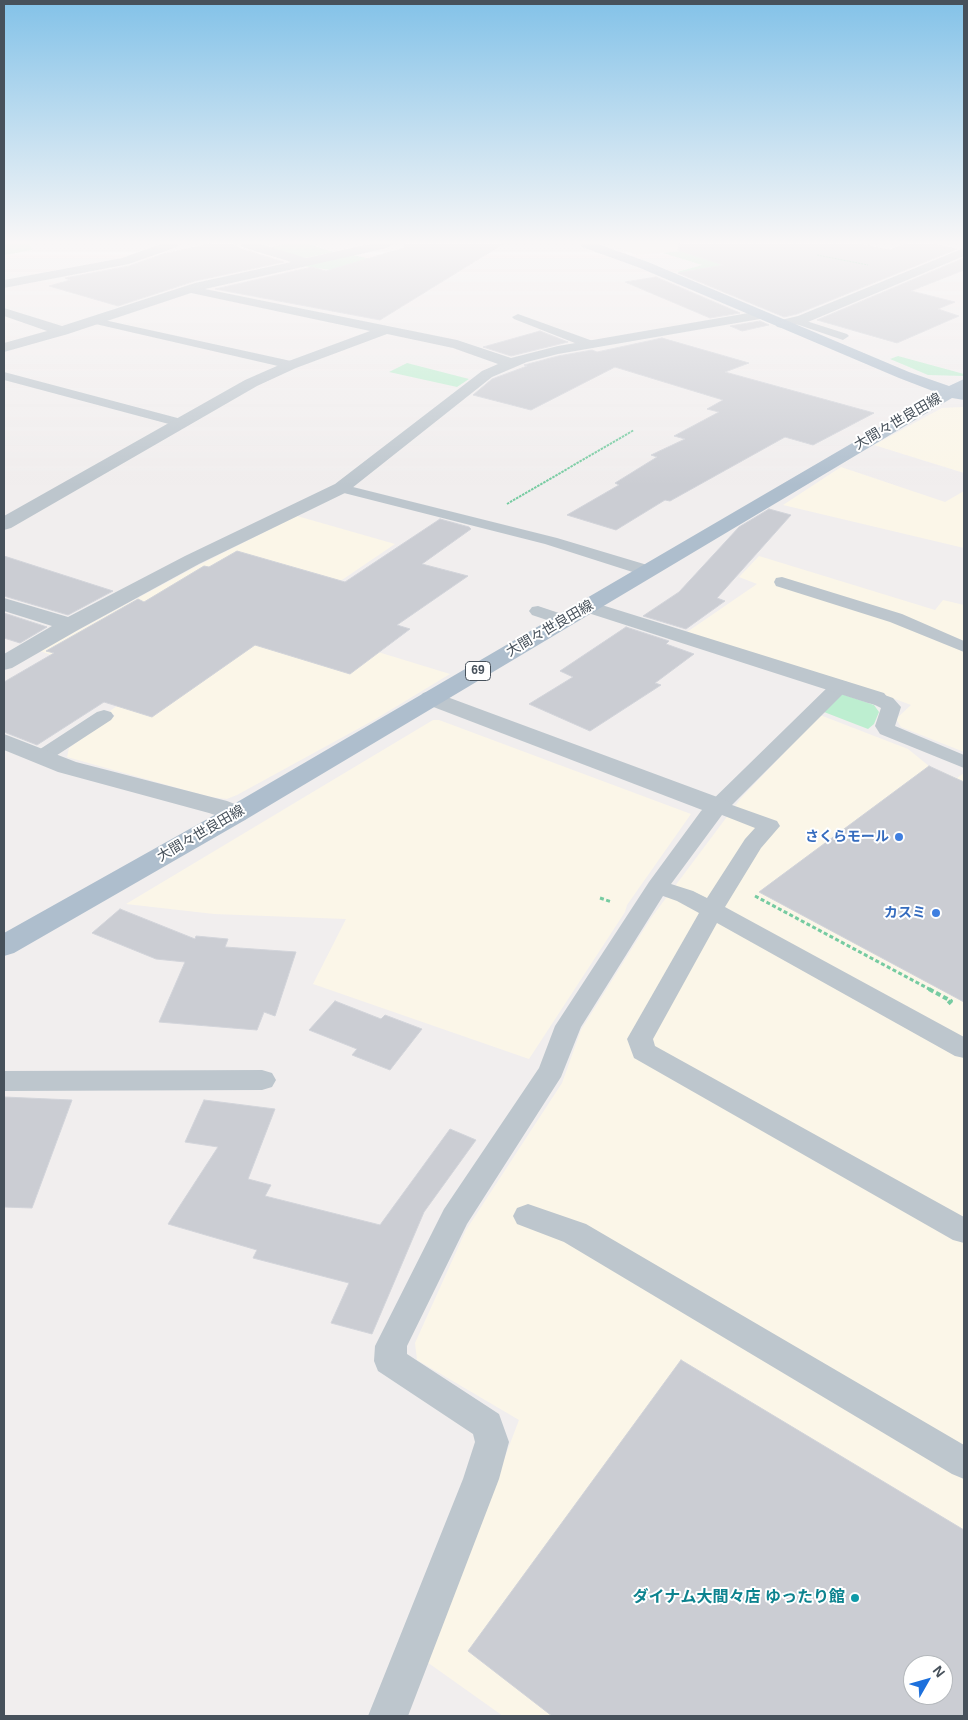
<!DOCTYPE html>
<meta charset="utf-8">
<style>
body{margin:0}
#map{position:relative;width:968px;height:1720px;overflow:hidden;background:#f1eeee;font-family:Helvetica,sans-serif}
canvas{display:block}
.frame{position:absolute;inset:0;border:5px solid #47515b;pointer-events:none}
.north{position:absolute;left:903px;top:1655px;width:50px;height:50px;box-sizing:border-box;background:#fff;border:1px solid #b5b9bd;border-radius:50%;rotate:52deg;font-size:14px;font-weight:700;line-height:20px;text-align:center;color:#47515b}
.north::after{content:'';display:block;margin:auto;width:18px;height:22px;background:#1d70dc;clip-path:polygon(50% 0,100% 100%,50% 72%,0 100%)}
</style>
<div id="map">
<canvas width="968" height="1720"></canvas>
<div class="frame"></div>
<div class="north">N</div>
</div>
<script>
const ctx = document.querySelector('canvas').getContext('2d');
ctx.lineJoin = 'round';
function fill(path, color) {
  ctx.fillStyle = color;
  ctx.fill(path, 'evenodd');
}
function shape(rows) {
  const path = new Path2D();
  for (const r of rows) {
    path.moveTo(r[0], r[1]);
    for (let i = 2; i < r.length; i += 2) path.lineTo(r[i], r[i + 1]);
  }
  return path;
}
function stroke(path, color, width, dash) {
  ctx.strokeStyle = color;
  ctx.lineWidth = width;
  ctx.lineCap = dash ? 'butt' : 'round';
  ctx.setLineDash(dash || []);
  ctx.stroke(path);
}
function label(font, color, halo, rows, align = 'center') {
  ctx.font = font + ' Helvetica,"Noto Sans JP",sans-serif';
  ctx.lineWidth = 4;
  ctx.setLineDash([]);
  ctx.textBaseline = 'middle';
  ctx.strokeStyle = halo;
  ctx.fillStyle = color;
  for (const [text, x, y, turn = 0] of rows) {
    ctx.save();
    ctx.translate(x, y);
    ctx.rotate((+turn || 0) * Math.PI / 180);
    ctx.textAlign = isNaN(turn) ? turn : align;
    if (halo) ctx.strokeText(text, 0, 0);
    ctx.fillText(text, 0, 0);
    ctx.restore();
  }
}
const commercial = shape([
 [606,244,682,244,692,250,638,255],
 [964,407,964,473,874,445,942,408],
 [841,467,945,502,964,491,964,548,783,505],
 [297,516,395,544,280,622,450,674,374,720,237,795,227,799,210,797,67,757,69,748,115,715,107,713,144,687,40,651,197,566],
 [759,556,935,610,943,600,964,605,964,752,901,727,896,719,911,705,868,689,687,632,757,584,739,577],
 [820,715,908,749,929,766,957,778,964,773,964,1716,503,1716,427,1662,519,1420,417,1360,415,1343,466,1230,562,1083,581,1030,651,918,741,798],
 [913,1665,943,1665,943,1695,913,1695],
 [433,720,439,720,691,814,627,905,625,912,529,1059,313,984,346,919,214,914,126,904]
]);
const green = shape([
 [4,244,30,244,32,250,4,255],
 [285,244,308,244,334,252,304,258,270,248],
 [692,250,741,262,705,283,677,272,702,265,663,253],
 [349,254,400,266,371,276,296,265],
 [898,356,964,374,964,376,928,375,890,359],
 [407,363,469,379,457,387,389,372],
 [842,694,874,705,879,712,874,724,868,729,824,712]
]);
const building = shape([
 [209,244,233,244,241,249,284,262,195,281,118,306,49,286,70,280,65,278,129,266,163,254,209,244],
 [404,244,503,244,380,320,215,289,312,267,326,271,404,248,404,244],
 [679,244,860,244,890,250,905,244,934,244,957,249,797,314,784,317,678,273,723,265,678,250,679,244],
 [964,258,964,270,911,291,955,302,938,309,959,316,897,343,817,320,964,258],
 [656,277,740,313,710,318,625,282,656,277],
 [760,321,769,325,742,331,730,326,760,321],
 [540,331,568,342,511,356,483,347,540,331],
 [662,338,749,363,725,372,874,413,813,445,785,437,670,501,665,500,616,530,567,515,619,485,615,483,657,457,651,455,685,439,674,436,719,412,707,409,723,400,615,367,531,410,473,395,492,379,527,366,524,365,528,364,558,356,592,350,597,352,662,338],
 [769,509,791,515,717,598,725,601,686,629,643,616,679,592,739,527,769,509],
 [440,519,469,527,471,529,422,564,468,576,397,625,410,629,350,674,255,645,152,717,104,702,37,745,4,732,4,682,54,653,46,651,138,599,144,602,204,566,209,567,237,551,345,582,440,519],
 [4,556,113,591,68,615,4,596,4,556],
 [4,613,47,627,20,643,4,638,4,613],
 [626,627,669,641,666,644,694,654,655,683,661,685,590,731,529,704,573,677,560,671,626,627],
 [929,766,964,782,964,1002,759,892,929,766],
 [120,909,195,939,196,936,228,939,225,947,296,952,275,1016,264,1012,257,1030,159,1022,185,962,156,959,92,933,120,909],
 [335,1001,381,1019,385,1015,422,1029,390,1070,352,1055,357,1049,309,1030,335,1001],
 [4,1097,72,1100,32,1208,4,1207,4,1097],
 [204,1100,275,1109,248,1179,271,1185,265,1196,380,1225,450,1129,476,1140,424,1212,372,1334,331,1323,349,1283,253,1258,257,1250,168,1224,218,1147,185,1142,204,1100],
 [681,1360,964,1530,964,1716,552,1716,468,1651,681,1360],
 [913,1665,943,1665,943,1695,913,1695,913,1665]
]);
const pathFar3 = shape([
 [817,255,868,265]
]);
const pathFar2 = shape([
 [507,504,634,430]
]);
const pathFar1 = shape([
 [755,896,931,990],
 [600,898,612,902]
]);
const path = shape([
 [929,989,951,1001,947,1005]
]);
const service = shape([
 [518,314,593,341,595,344,593,347,585,347,514,319,512,317,518,314],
 [95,318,291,361,297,365,291,369,91,323,89,321,95,318],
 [797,318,847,334,849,336,843,340,793,323,791,321,797,318],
 [4,372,185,420,187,423,180,427,4,380,4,372],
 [341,484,557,538,654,567,656,571,654,575,642,575,545,544,336,491,334,488,336,485,341,484],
 [782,577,902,614,964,641,964,652,890,622,776,586,774,582,776,578,782,577],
 [538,606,571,617,574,621,571,625,565,626,532,615,529,611,532,607,538,606],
 [840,680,847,682,849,686,847,690,732,805,777,821,780,826,761,848,725,907,964,1037,964,1058,955,1056,717,923,653,1039,655,1046,964,1217,964,1243,953,1240,634,1058,627,1039,699,913,677,901,663,896,581,1027,561,1077,467,1224,407,1346,407,1354,499,1414,509,1442,499,1479,408,1716,368,1716,463,1479,475,1442,473,1434,378,1371,374,1361,375,1346,444,1209,539,1068,555,1026,649,882,701,811,833,682,840,680],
 [722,815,755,828,745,839,707,898,693,891,671,884,722,815],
 [876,692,893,698,901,707,895,726,964,755,964,768,880,734,875,726,881,708,869,702,866,698,869,694,876,692],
 [104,710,111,712,114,716,111,720,48,761,41,763,34,761,31,757,34,753,97,712,104,710],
 [262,1070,272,1073,276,1080,272,1087,262,1090,4,1091,4,1071,262,1070],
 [528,1204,586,1224,964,1445,964,1479,952,1474,564,1242,517,1224,513,1216,517,1208,528,1204]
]);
const minor = shape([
 [161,244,179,244,177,247,129,264,4,288,4,280,122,258,161,244],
 [240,244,260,244,306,258,370,244,393,244,387,248,205,289,457,340,511,358,558,346,760,311,767,315,760,319,558,354,527,362,492,377,347,492,199,564,78,630,12,668,4,670,4,654,52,626,4,611,4,598,68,617,185,556,335,484,482,371,498,364,453,348,387,334,296,368,257,386,11,528,4,530,4,516,245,380,286,362,370,331,191,293,68,334,4,352,4,343,47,331,4,316,4,308,62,326,195,283,291,262,242,247,240,244],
 [964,248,964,256,808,322,782,328,777,327,775,324,777,321,798,316,964,248],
 [589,601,884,693,888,698,884,703,876,705,868,703,582,611,578,607,582,603,589,601],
 [4,734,76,762,227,801,245,808,249,814,245,820,236,822,209,813,58,772,4,750,4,734]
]);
const tertiary = shape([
 [431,691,728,801,732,807,728,813,719,815,710,813,423,703,419,698,423,693,431,691]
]);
const primary = shape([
 [580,244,598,244,648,262,909,372,949,386,964,379,964,400,952,398,245,820,14,953,4,956,4,933,227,808,938,393,899,378,640,268,582,247,580,244]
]);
const markers = [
 [899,837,5,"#3f7fe0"],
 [936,913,5,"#3f7fe0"],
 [855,1598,5,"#0f9aa8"]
];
const shields = [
 [478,671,25]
];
const shieldNames = [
 ["69",478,671]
];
const streetNames = [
 ["大間々世良田線",898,422,-30],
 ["大間々世良田線",550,629,-30],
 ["大間々世良田線",201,834,-30]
];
const shopNames = [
 ["さくらモール",889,837],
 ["カスミ",926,913]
];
const nearCulturenames = [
 ["ダイナム大間々店 ゆったり館",845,1598]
];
fill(commercial, '#fbf6e8');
fill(green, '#bdeed0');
fill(building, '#cbcdd3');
stroke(building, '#d2d4da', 1);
stroke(pathFar3, '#76cba1', 1, [2, 1]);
stroke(pathFar2, '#76cba1', 2, [2.5, 1]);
stroke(pathFar1, '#76cba1', 3, [4, 2.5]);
stroke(path, '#76cba1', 4, [5, 3]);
fill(service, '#bdc6cd');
fill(minor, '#bdc6cd');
fill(tertiary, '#bdc6cd');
fill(primary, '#aebecd');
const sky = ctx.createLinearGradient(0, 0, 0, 485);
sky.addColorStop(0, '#83c2e8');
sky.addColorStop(0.5, '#f9f7f7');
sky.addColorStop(1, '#f9f7f700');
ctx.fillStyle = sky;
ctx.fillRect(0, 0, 968, 485);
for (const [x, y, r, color] of markers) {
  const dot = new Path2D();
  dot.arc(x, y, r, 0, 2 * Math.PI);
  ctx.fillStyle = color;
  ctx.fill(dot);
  stroke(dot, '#fff', 2);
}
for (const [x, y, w] of shields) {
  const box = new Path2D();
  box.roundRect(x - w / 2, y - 9.5, w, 19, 4);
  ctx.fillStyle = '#fff';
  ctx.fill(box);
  stroke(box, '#47515b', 1);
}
label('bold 12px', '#47515b', null, shieldNames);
label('14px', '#47515b', '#fff', streetNames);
label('bold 14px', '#366cbe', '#fff', shopNames, 'right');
label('bold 16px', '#0d838f', '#fff', nearCulturenames, 'right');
</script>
